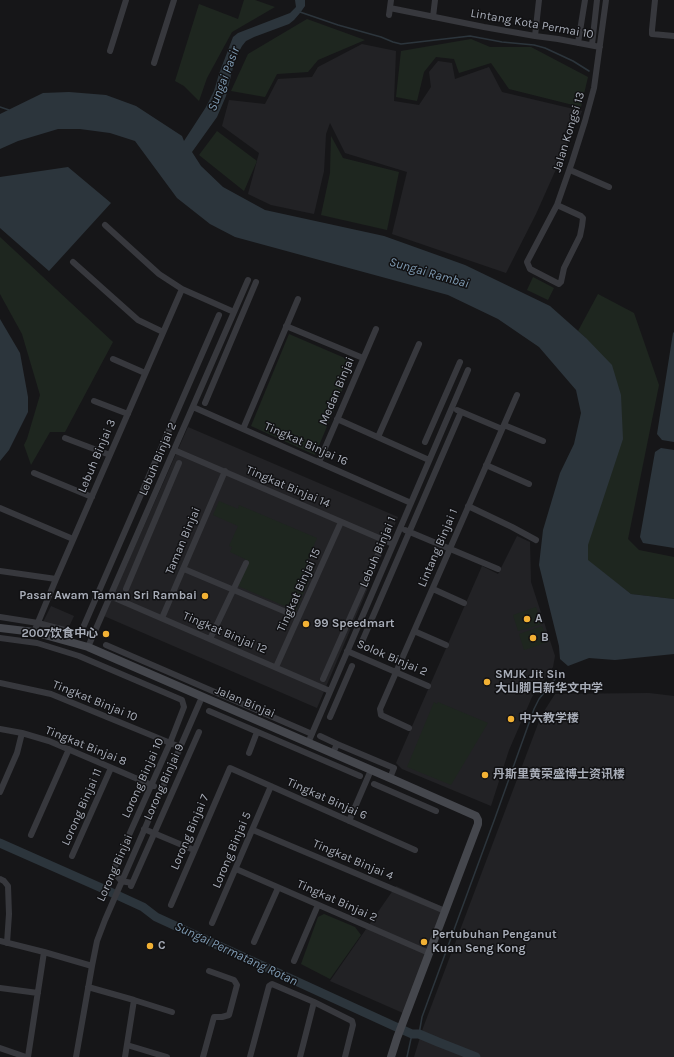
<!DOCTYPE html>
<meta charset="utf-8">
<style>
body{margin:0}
canvas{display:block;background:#161618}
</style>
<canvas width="674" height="1057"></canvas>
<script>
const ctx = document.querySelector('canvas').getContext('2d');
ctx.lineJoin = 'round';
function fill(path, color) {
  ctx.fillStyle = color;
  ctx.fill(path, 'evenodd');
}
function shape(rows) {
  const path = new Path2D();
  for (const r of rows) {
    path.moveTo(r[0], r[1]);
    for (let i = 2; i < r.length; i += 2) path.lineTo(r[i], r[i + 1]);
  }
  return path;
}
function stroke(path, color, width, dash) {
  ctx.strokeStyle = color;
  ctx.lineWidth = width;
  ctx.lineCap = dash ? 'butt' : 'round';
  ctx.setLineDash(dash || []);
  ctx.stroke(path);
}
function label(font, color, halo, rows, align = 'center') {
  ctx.font = font + ' Karla,"Noto Sans SC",sans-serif';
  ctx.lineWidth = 3;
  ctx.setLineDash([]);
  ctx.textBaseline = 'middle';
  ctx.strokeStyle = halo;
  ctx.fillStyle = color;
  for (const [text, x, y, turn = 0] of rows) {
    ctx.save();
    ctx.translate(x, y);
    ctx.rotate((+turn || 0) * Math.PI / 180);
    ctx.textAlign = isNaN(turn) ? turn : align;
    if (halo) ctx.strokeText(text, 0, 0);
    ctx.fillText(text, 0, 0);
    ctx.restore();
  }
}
const built = shape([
 [362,44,396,51,394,101,419,105,431,87,429,72,438,61,452,63,455,79,489,67,502,92,582,111,536,214,506,273,392,234,407,172,345,153,330,123,326,134,324,171,314,214,271,205,248,194,259,153,222,126,229,100,265,104,278,79,312,77,318,67],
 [188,427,398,517,317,708,104,616],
 [517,536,530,542,531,582,555,656,553,667,532,697,509,750,491,806,402,769,396,763,482,566,498,574],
 [51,606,74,616,68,629,43,622],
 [649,693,674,696,674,1057,414,1057,423,1028,541,716,555,694],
 [396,886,445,908,403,1013,330,981]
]);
const green = shape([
 [244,0,255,0,275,7,232,32,207,78,199,101,184,86,175,81,199,4,238,19],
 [307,19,365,40,318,60,308,72,277,74,265,97,231,91,248,54],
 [471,39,490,47,531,47,588,77,581,107,509,89,491,63,459,73,454,59,436,57,424,72,417,101,396,97,401,51],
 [217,131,257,161,244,191,199,155],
 [331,136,343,158,399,172,387,230,321,215,330,173],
 [0,237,113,342,65,432,50,432,31,465,24,445,27,439,40,395,22,334,0,294],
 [533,277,554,288,548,300,527,290],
 [598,294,634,313,659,385,628,539,639,550,674,557,674,599,631,594,588,561,586,338,578,331],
 [289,334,354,362,315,455,251,426],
 [219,501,238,509,239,505,317,538,307,562,315,566,296,611,238,586,249,561,230,552,232,547,229,546,238,526,213,515],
 [536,607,542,624,518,631,513,615],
 [542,626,548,642,524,650,519,634],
 [434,702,437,704,438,702,488,723,451,785,407,767],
 [324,914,355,927,361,935,330,979,301,964,318,917]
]);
const water = shape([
 [295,0,305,0,305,6,300,13,294,20,289,24,254,37,246,41,242,46,235,59,226,96,217,117,192,152,201,166,223,187,265,210,384,236,465,265,550,306,586,338,612,365,621,395,623,439,588,545,588,560,631,594,674,599,674,654,615,660,589,658,568,666,560,659,559,646,539,565,543,530,560,473,574,444,581,413,576,390,539,347,498,319,448,295,235,237,210,224,177,198,135,141,110,133,80,129,58,129,18,141,0,149,0,114,43,93,69,92,106,95,136,106,182,136,184,141,206,107,214,91,219,74,233,37,238,33,290,13,296,7],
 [68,167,111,203,49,271,0,228,0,177],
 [0,319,20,353,28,397,28,412,9,450,0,461],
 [674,332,674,442,662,440,657,434,673,333],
 [661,448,674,450,674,548,643,543,640,537,655,452]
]);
const stream = shape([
 [300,12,338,25,381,37,393,42,401,44,470,36,502,42,534,45,545,48,573,61,589,71],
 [0,107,9,110],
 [419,1034,422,1017,495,818,534,709,539,699,560,673],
 [407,1057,412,1034]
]);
const river = shape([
 [0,843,106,890,143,907,156,917,394,1026,412,1034,419,1034,438,1042,476,1057]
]);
const street = shape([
 [655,0,652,30,652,34,674,36],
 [390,8,484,27,535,36,558,39,600,47],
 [389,15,391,0],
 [433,17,435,0],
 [535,36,539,0],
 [578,43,585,0],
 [592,45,597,0],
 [110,51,126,0],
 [154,63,174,0],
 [570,170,609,187],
 [557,205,581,216,583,218,582,226,580,236,564,268,561,282,559,284,530,269,527,262,557,205,572,162,585,121,594,88,606,0],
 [105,225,159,274,182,289,234,312],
 [73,262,138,320,163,332],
 [286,326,363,358],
 [113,359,145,373],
 [94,401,128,414],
 [205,403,256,282],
 [193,407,411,503],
 [457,410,502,429],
 [337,419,429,460],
 [504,425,543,441],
 [243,429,298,299],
 [378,437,419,344],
 [65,438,110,455],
 [425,442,460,362],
 [174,450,393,544],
 [319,462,376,329],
 [486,465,529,484],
 [34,473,92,497],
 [468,506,512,527,536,540],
 [0,508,73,539],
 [405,530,498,569],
 [184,569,298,617],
 [0,571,56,579],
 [126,589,179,463],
 [433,589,464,603],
 [110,596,330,691],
 [0,617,38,623,76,633,82,630,219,315],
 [162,618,225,471],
 [414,631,446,645],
 [34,632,56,579,182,289],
 [0,638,37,643,79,656,182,700,184,707,170,743,113,871,121,881,132,883],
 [210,639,246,563],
 [361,644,461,412],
 [106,645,312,734],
 [88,647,248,280],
 [347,651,428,686],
 [276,667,341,522],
 [323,679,380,550],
 [0,683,51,694,180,747],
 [209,711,360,776],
 [330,717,352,666],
 [409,728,381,715,380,709,517,395],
 [0,729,22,733,49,741,154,786],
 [320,736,337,744,333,753],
 [308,743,468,370],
 [337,744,394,768,390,778],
 [249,753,257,732],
 [374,784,436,811],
 [0,792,17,753,22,733],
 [349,821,371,770],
 [144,829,194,850],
 [253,830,445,911],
 [31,835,69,749],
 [72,856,111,768],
 [236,869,429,953],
 [0,879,4,881,8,886,9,914,7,943],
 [131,886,199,732],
 [171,905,230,768,415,850],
 [212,923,271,786],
 [0,941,44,952,92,966],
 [254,942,278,888],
 [294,961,318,905],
 [88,987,134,1000,172,1012],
 [0,988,38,993],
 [127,1045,167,1057],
 [0,1048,26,1057],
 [28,1057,44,952],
 [76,1057,92,966,97,941,105,920,202,697],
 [125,1057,134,1000],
 [203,1057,214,1017,222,1017,229,1015,237,985,234,980,209,971],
 [250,1057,269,986,272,984,314,1002,352,1021,353,1025,345,1057],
 [300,1057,314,1002]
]);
const secondary = shape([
 [0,628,34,632,88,647,399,782,476,816,478,820,478,824,397,1038,391,1057]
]);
const markers = [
 [205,596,4,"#f2b134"],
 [527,619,4,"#f2b134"],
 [306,624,4,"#f2b134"],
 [106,634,4,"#f2b134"],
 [533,638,4,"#f2b134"],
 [487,682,4,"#f2b134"],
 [511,719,4,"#f2b134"],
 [485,775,4,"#f2b134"],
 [424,942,4,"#f2b134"],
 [150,946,4,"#f2b134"]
];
const streetNames = [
 ["Lintang Kota Permai 10",532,24,10],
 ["Jalan Kongsi 13",569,132,-73],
 ["Medan Binjai",337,391,-67],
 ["Tingkat Binjai 16",306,444,24],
 ["Lebuh Binjai 3",97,456,-67],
 ["Lebuh Binjai 2",158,459,-67],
 ["Tingkat Binjai 14",288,487,23],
 ["Taman Binjai",183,541,-67],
 ["Lintang Binjai 1",438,548,-67],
 ["Lebuh Binjai 1",378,552,-67],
 ["Tingkat Binjai 15",299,590,-66],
 ["Tingkat Binjai 12",225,633,23],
 ["Solok Binjai 2",392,658,23],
 ["Tingkat Binjai 10",95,701,22],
 ["Jalan Binjai",245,702,23],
 ["Tingkat Binjai 8",86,746,22],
 ["Lorong Binjai 10",143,778,-66],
 ["Lorong Binjai 9",164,782,-66],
 ["Tingkat Binjai 6",327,799,24],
 ["Lorong Binjai 11",82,807,-66],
 ["Lorong Binjai 7",190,832,-67],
 ["Lorong Binjai 5",232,850,-67],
 ["Tingkat Binjai 4",353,860,23],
 ["Lorong Binjai",115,868,-66],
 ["Tingkat Binjai 2",337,901,24]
];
const poiNames = [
 ["Pasar Awam Taman Sri Rambai",197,596,"right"],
 ["A",535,619],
 ["99 Speedmart",314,624],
 ["2007饮食中心",98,634,"right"],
 ["B",541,638],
 ["SMJK Jit Sin",495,675],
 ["大山脚日新华文中学",495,689],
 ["中六教学楼",519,719],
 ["丹斯里黄荣盛博士资讯楼",493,775],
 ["Pertubuhan Penganut",432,935],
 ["Kuan Seng Kong",432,949],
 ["C",158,946]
];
const waterNames = [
 ["Sungai Pasir",224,79,-69],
 ["Sungai Rambai",429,273,16],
 ["Sungai Permatang Rotan",236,954,25]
];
fill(built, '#222225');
fill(green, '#1e261f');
fill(water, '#2c353c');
stroke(stream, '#2c353c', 1.5);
stroke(river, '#2c353c', 9);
stroke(street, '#37383d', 6);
stroke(secondary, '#45474d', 8);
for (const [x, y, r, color] of markers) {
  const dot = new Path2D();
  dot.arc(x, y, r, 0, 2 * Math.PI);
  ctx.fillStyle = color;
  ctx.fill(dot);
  stroke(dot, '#111113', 1.5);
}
label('12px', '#a8adb8', '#111113', streetNames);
label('bold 12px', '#a8adb8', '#111113', poiNames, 'left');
label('italic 13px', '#7f9bb3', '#111113', waterNames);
</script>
